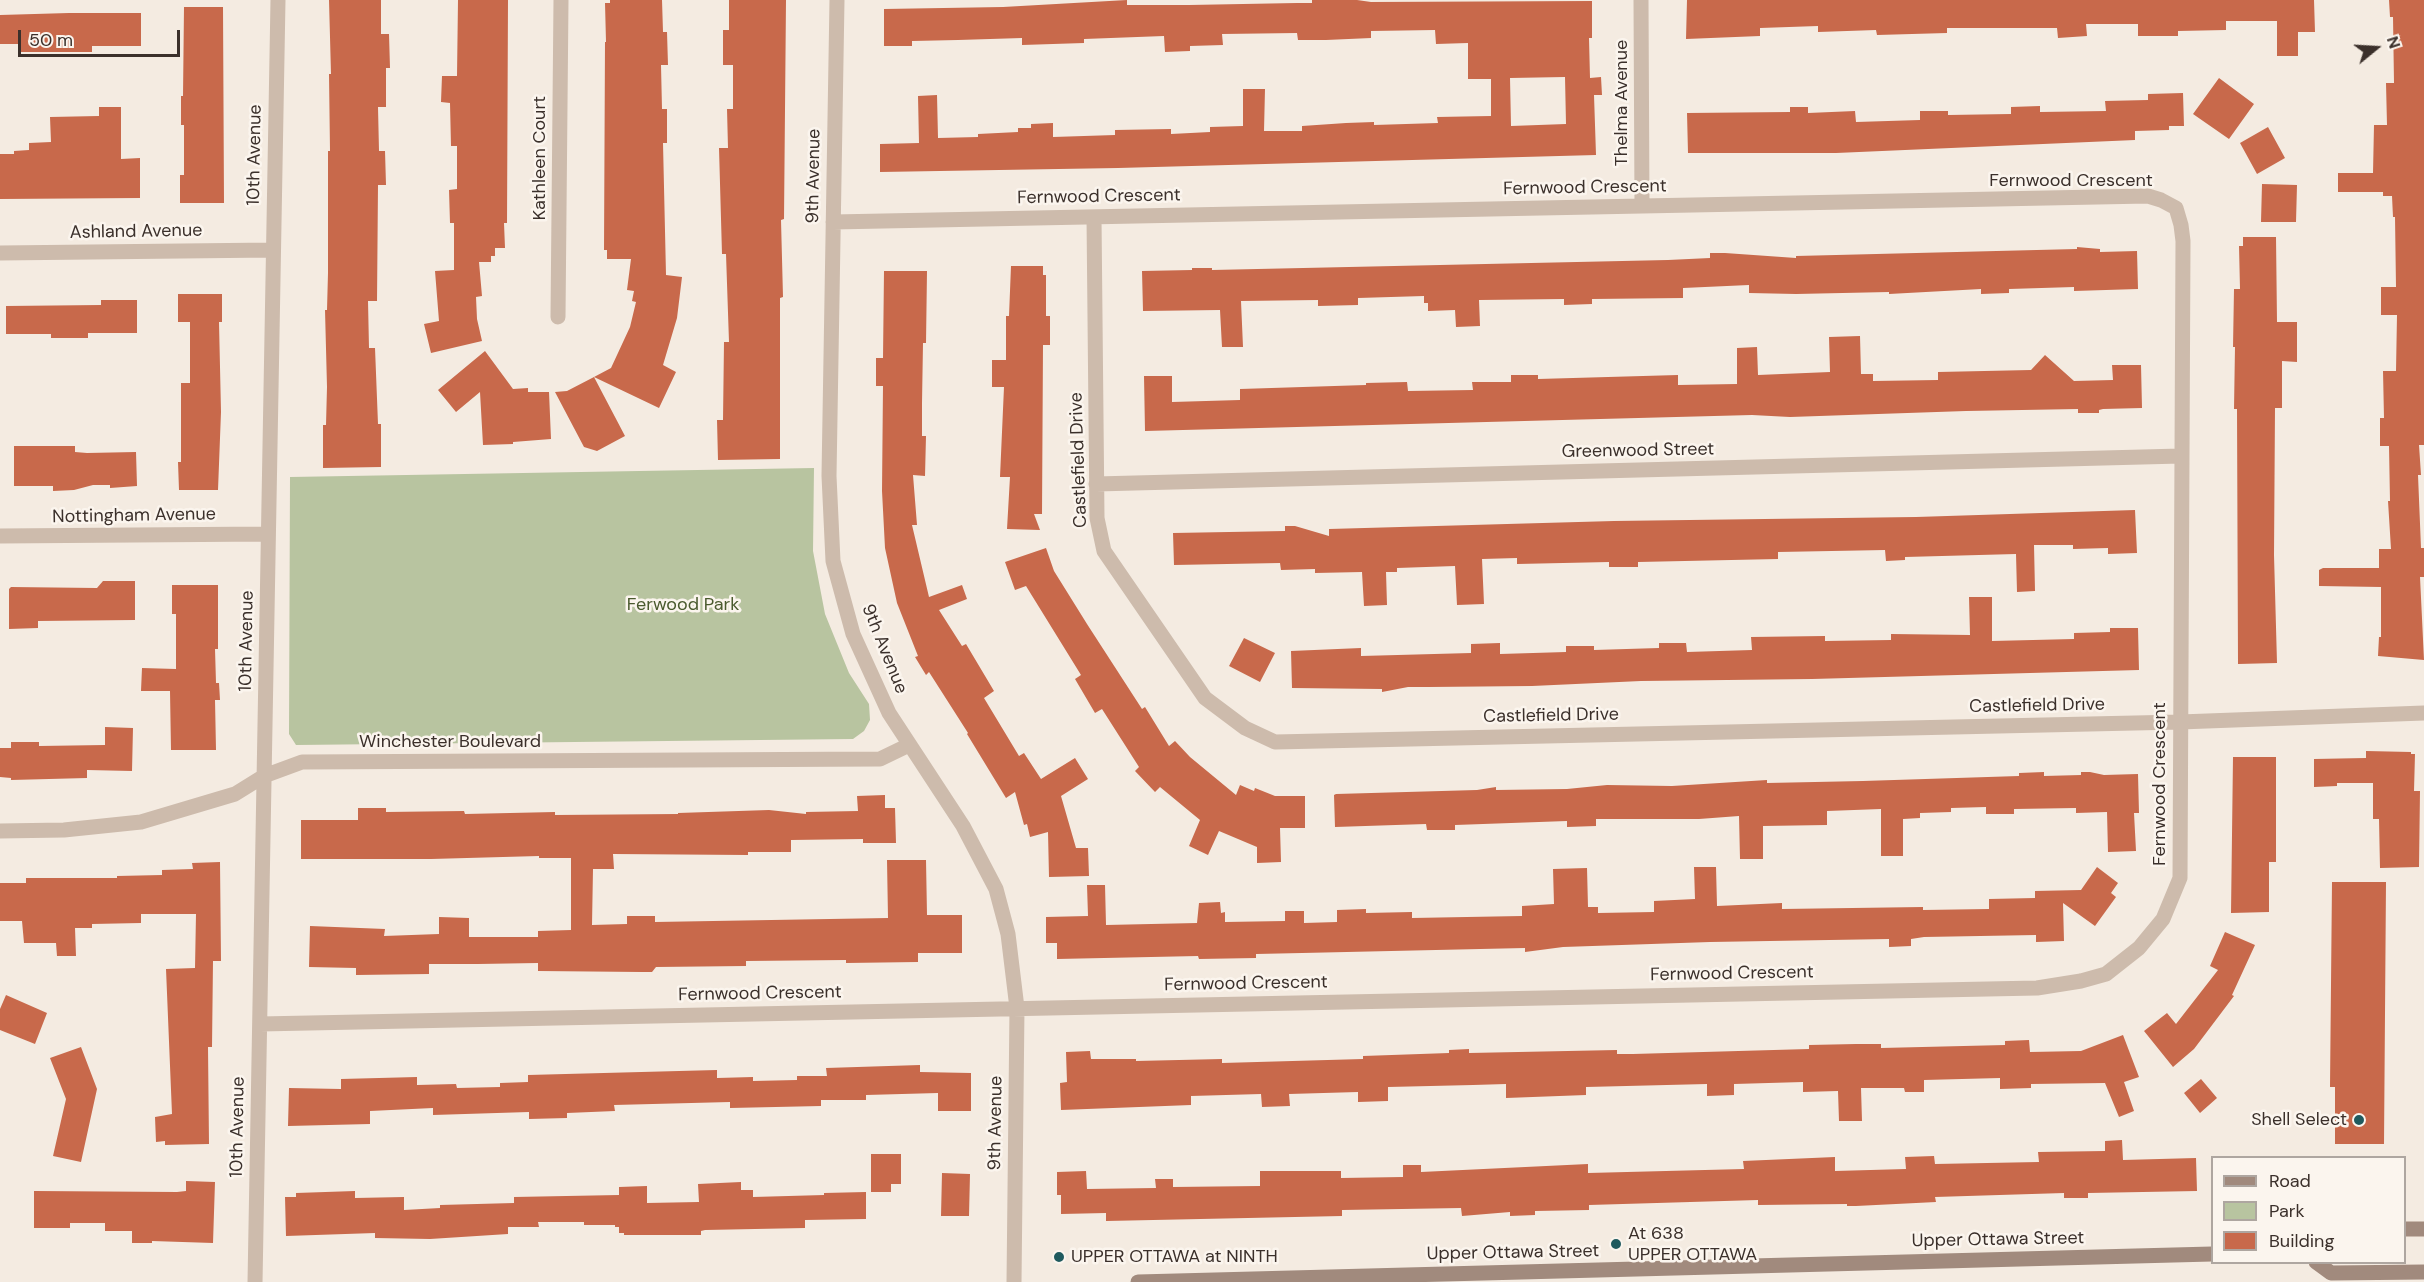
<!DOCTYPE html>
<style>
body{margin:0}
#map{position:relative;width:2424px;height:1282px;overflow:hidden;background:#f4ebe1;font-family:"DM Sans",sans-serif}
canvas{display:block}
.legend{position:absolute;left:2211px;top:1156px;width:195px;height:108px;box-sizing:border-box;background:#fbf5ee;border:2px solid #aea6a0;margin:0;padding:8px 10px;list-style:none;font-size:18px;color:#3b302b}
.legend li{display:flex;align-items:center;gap:12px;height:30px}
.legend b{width:30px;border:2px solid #aea6a0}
.north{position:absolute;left:2346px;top:18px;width:60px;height:60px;-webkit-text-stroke:4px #fbf5ee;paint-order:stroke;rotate:72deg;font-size:16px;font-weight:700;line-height:24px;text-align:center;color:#3b302b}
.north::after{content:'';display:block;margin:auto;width:21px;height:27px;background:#3b302b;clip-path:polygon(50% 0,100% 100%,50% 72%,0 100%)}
.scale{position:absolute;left:18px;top:30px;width:162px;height:27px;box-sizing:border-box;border:3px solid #3b302b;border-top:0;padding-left:8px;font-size:18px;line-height:21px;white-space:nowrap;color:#3b302b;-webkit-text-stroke:4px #fbf5ee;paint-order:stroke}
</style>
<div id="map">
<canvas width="2424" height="1282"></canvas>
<ul class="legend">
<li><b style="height:8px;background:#a18a7d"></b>Road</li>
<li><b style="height:16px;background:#b8c4a0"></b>Park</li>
<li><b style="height:16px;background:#c8694b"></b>Building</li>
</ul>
<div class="north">N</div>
<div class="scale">50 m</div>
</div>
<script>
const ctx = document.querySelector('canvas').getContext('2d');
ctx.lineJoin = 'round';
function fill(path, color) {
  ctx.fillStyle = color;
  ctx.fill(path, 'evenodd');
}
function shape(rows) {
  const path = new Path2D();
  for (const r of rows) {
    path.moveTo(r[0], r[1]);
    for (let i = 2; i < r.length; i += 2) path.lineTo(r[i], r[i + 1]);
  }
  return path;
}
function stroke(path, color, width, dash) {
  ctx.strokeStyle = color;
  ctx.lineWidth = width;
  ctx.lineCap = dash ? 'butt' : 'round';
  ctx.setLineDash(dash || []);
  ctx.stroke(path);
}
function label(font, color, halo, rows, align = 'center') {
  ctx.font = font + ' "DM Sans",sans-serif';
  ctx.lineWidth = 5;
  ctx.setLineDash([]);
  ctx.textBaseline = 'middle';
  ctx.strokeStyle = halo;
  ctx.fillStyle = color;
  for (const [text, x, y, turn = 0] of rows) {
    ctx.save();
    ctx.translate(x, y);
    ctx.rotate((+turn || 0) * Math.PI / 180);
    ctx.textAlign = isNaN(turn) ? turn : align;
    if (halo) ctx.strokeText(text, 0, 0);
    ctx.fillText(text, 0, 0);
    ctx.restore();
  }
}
const green = shape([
 [814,468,813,551,825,614,849,673,869,704,870,720,864,731,853,739,296,745,289,734,290,477]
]);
const building = shape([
 [329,0,381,0,381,34,389,34,390,68,386,68,386,107,378,107,379,151,385,151,386,185,378,185,377,301,368,301,369,348,375,348,378,424,381,424,381,467,323,468,323,425,326,425,327,387,325,310,327,310,328,273,328,151,330,151,329,74,331,74],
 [458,0,508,0,507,223,504,223,505,248,495,248,495,256,491,256,491,262,479,262,482,296,476,297,477,319,482,341,431,353,424,324,439,321,435,271,454,270,454,223,450,223,449,190,457,189,457,146,451,146,450,103,441,102,442,76,457,76],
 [610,0,662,0,663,32,667,32,668,65,661,65,662,109,667,109,667,143,663,143,666,275,682,277,677,318,663,365,676,372,659,408,594,377,611,368,630,327,636,302,632,301,634,291,627,290,631,259,607,259,607,250,604,250,605,42,606,42,605,3,610,3],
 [729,0,786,0,784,219,781,220,783,297,780,298,780,459,718,460,717,420,723,420,724,342,729,342,726,254,722,254,719,148,728,148,727,109,733,109,733,65,723,65,723,30,729,30],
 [1127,0,1127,5,1189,5,1297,3,1312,3,1312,0,1357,0,1371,2,1592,1,1592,38,1589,38,1590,78,1601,77,1602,95,1594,95,1596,155,1118,168,880,172,880,144,919,143,918,96,937,95,938,138,978,137,978,134,1018,132,1018,128,1031,128,1031,124,1053,123,1053,137,1115,135,1115,130,1171,129,1171,134,1210,132,1210,127,1243,126,1243,89,1265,89,1264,131,1302,131,1302,126,1346,123,1374,122,1374,125,1438,123,1437,117,1491,116,1491,79,1468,79,1468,43,1436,44,1435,30,1371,31,1371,38,1326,40,1298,40,1297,33,1222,34,1223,45,1190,46,1190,51,1165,52,1164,36,1084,39,1084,43,1022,45,1022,38,958,40,912,41,912,46,884,46,884,9,1003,7],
 [1565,77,1566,124,1511,126,1510,78],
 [1687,0,2314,0,2315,32,2298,32,2298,56,2277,56,2277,21,2226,21,2226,30,2178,31,2178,36,2138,36,2138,24,2086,24,2087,36,2058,38,2057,28,1947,28,1947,33,1877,35,1876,30,1818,32,1818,26,1760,28,1760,36,1686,39],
 [2389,0,2424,0,2424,445,2419,445,2421,475,2418,475,2421,548,2424,548,2424,577,2420,577,2424,660,2378,656,2379,637,2381,637,2381,587,2319,586,2319,570,2323,568,2379,568,2379,549,2391,549,2388,501,2390,501,2389,446,2380,446,2380,418,2384,418,2383,371,2396,371,2397,315,2381,315,2381,287,2396,287,2395,217,2393,217,2392,196,2383,196,2383,192,2338,192,2338,173,2373,173,2374,125,2387,125,2386,83,2394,83,2393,17,2390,17],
 [184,7,223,7,224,203,180,203,180,175,184,175,184,125,181,125,181,96,183,96],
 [69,13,141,13,141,46,92,46,92,52,18,52,18,44,0,44,0,15],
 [2219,78,2254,104,2229,139,2193,114],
 [2183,93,2184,126,2169,126,2169,130,2135,131,2135,140,1836,153,1688,153,1687,113,1790,112,1790,107,1808,107,1808,113,1855,111,1856,122,1920,120,1920,111,1948,111,1948,115,2011,114,2011,107,2040,106,2040,112,2106,111,2105,101,2148,100,2148,94],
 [99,107,121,107,121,159,140,158,140,198,0,199,0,154,14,154,14,151,29,150,29,143,51,142,50,117,99,116],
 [2268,127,2285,158,2257,174,2240,143],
 [2262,184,2297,185,2296,222,2261,222],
 [2243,237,2276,237,2277,322,2297,322,2297,362,2282,361,2282,408,2275,408,2274,555,2277,663,2238,664,2237,409,2234,409,2235,347,2233,347,2234,289,2240,289,2239,246,2243,246],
 [2077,247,2100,249,2100,252,2137,251,2138,289,2074,291,2074,287,2009,289,2009,293,1981,294,1981,289,1889,294,1889,292,1796,294,1749,293,1749,285,1683,288,1683,298,1592,299,1592,304,1564,305,1564,299,1479,300,1480,326,1456,327,1455,310,1428,311,1428,303,1424,303,1424,296,1358,298,1358,305,1318,306,1318,300,1241,301,1243,347,1222,347,1220,310,1143,311,1142,271,1192,270,1192,268,1212,268,1212,270,1668,260,1710,258,1710,253,1725,253,1796,258,1796,256,2077,249],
 [1011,266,1043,266,1043,275,1046,275,1046,316,1050,316,1050,345,1043,345,1042,514,1034,514,1040,530,1007,529,1010,477,1000,477,1004,387,992,387,992,360,1006,360,1006,316,1009,316],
 [884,271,927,271,926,343,923,343,922,403,922,436,926,436,925,476,913,475,917,525,912,525,929,597,962,585,967,599,939,610,962,646,966,644,994,691,984,698,1019,756,1024,753,1041,779,1075,758,1088,779,1061,796,1076,848,1088,848,1089,876,1049,877,1048,832,1030,837,1027,824,1024,825,1015,792,1006,798,967,734,968,733,929,672,926,675,915,657,918,656,897,603,885,548,882,491,883,386,876,386,876,358,883,358],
 [178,294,222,294,222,322,219,322,221,412,218,490,179,490,178,462,181,462,181,383,190,383,190,322,178,322],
 [101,300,137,300,137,333,88,333,88,338,51,338,51,334,6,334,6,306,101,305],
 [1860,336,1861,374,1873,374,1873,381,1938,380,1938,372,2031,370,2045,355,2074,381,2113,380,2112,365,2141,365,2142,408,2103,409,2099,410,2099,413,2078,413,2078,409,1966,411,1790,417,1752,415,1145,431,1144,376,1172,376,1172,402,1240,400,1240,389,1366,385,1366,383,1407,382,1408,391,1473,390,1472,382,1511,382,1511,375,1538,375,1538,379,1678,375,1678,385,1737,384,1737,348,1757,347,1758,375,1830,372,1829,337],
 [485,351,513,389,528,388,528,392,549,392,551,439,513,442,513,444,483,445,480,392,456,412,438,390],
 [594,377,625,436,597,451,584,447,555,392,567,391],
 [14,446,75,446,75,452,87,453,136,452,137,486,110,488,110,485,93,485,74,490,53,491,53,486,14,486],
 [2135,510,2137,553,2108,554,2108,548,2073,549,2073,545,2034,545,2035,591,2017,592,2016,554,1905,557,1905,560,1886,561,1885,550,1778,552,1778,559,1638,562,1638,567,1609,567,1609,562,1517,564,1517,558,1482,559,1484,604,1457,605,1455,566,1397,568,1397,572,1386,572,1387,605,1364,606,1362,572,1315,573,1315,569,1281,570,1280,563,1174,565,1173,533,1285,531,1285,526,1295,526,1329,536,1329,529,1614,521,1916,517],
 [1046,548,1054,571,1087,624,1142,709,1145,707,1169,746,1175,741,1190,757,1236,795,1240,785,1254,791,1255,788,1275,796,1305,796,1305,828,1280,828,1281,862,1257,863,1257,847,1219,831,1208,855,1189,846,1200,820,1160,787,1155,792,1135,771,1139,767,1102,709,1095,713,1075,679,1081,675,1026,586,1015,590,1005,562],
 [103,581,135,581,135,620,38,621,38,628,9,629,9,589,11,587,97,588],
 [172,585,218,585,218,649,215,649,216,683,219,683,220,700,215,700,216,750,171,750,170,691,141,691,142,668,176,669,176,614,172,614],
 [1969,597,1992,597,1992,641,2074,639,2074,633,2110,632,2110,628,2138,628,2139,670,1812,679,1641,681,1532,686,1429,687,1408,687,1382,692,1382,689,1292,688,1291,651,1361,648,1361,656,1471,653,1471,644,1500,643,1500,654,1566,652,1566,646,1594,646,1594,650,1659,648,1659,643,1686,643,1687,652,1752,650,1751,637,1825,636,1825,641,1891,640,1891,634,1970,635],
 [1244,638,1275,653,1260,682,1229,666],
 [105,727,133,728,132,771,87,770,87,778,11,780,11,778,0,777,0,748,11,748,11,742,39,742,39,746,105,745],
 [2366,751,2411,752,2411,754,2415,754,2414,791,2420,791,2419,867,2380,868,2379,819,2373,819,2373,783,2337,783,2337,786,2314,787,2314,759,2366,758],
 [2233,757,2276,757,2276,862,2269,862,2269,912,2231,913],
 [2044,772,2044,776,2081,775,2081,772,2090,772,2104,775,2138,774,2139,813,2134,813,2136,851,2108,852,2107,812,2076,813,2076,808,2014,809,2014,814,1986,814,1986,807,1951,808,1951,812,1920,813,1920,818,1903,819,1903,856,1881,856,1881,809,1827,811,1827,825,1763,826,1763,859,1740,859,1739,816,1699,819,1596,819,1596,826,1567,827,1567,821,1455,825,1455,830,1427,830,1426,824,1335,827,1334,795,1336,794,1477,790,1496,787,1496,790,1567,789,1607,785,1672,786,1767,780,1767,783,1863,781,2019,776,2019,773],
 [885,795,885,808,895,808,896,843,863,843,863,839,791,840,791,852,748,852,748,855,613,854,614,869,593,869,592,925,627,924,627,916,655,916,655,922,888,918,887,860,926,860,927,915,962,915,962,953,918,953,918,962,846,963,846,960,746,961,746,966,656,967,652,972,642,972,538,971,538,963,478,964,429,964,429,974,356,975,356,968,309,967,310,926,385,929,384,936,439,934,439,917,469,918,469,937,538,937,538,931,571,930,571,858,539,858,539,856,431,859,301,859,301,820,358,820,358,808,386,808,386,812,464,811,465,814,555,812,555,815,678,814,678,813,769,810,806,814,806,812,858,811,857,796],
 [220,862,221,961,213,961,212,1047,208,1047,209,1144,165,1145,165,1141,156,1142,155,1117,172,1114,166,969,195,968,196,914,141,914,141,923,92,924,92,928,75,928,76,956,57,956,56,943,24,943,22,921,0,921,0,883,26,883,26,878,117,878,117,876,162,875,162,870,193,869,192,863],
 [1694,867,1716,867,1717,906,1782,903,1782,909,1923,907,1923,910,1989,909,1989,899,2035,898,2035,891,2081,890,2097,867,2118,883,2111,893,2116,897,2095,926,2063,903,2064,941,2036,942,2036,935,1924,937,1911,939,1911,946,1889,947,1889,939,1710,942,1563,947,1525,952,1525,948,1302,953,1256,954,1256,958,1199,959,1198,956,1057,959,1057,943,1046,943,1046,917,1088,916,1087,885,1105,885,1106,925,1197,923,1199,903,1220,902,1221,913,1225,912,1225,922,1285,921,1285,911,1304,911,1304,923,1337,922,1337,910,1366,909,1366,913,1412,912,1412,918,1522,916,1522,906,1554,904,1553,869,1587,868,1588,907,1598,907,1598,913,1654,912,1654,901,1695,899],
 [2332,882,2386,882,2384,1144,2335,1144,2335,1087,2330,1087],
 [2225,932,2255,945,2232,995,2234,996,2194,1049,2173,1067,2144,1031,2167,1013,2176,1024,2218,970,2210,966],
 [6,995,47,1013,35,1044,0,1030,0,1009],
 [2123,1035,2139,1077,2124,1082,2134,1111,2119,1117,2105,1083,2031,1084,2031,1088,2000,1089,2000,1078,1924,1080,1924,1092,1905,1092,1904,1088,1861,1088,1862,1121,1839,1121,1838,1091,1803,1092,1803,1082,1734,1084,1734,1095,1707,1096,1707,1084,1586,1087,1586,1095,1506,1098,1506,1084,1473,1085,1388,1087,1388,1101,1358,1102,1358,1092,1289,1094,1290,1106,1262,1107,1261,1094,1191,1096,1191,1105,1061,1110,1060,1083,1067,1082,1066,1052,1090,1051,1091,1059,1136,1059,1136,1061,1222,1059,1222,1063,1363,1059,1363,1056,1449,1053,1449,1050,1469,1049,1469,1053,1617,1050,1617,1054,1633,1054,1809,1049,1809,1045,1856,1044,1881,1044,1881,1048,2005,1045,2005,1041,2029,1040,2030,1052,2081,1051],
 [81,1047,97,1089,81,1162,53,1156,66,1099,50,1058],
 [920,1065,920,1072,971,1073,971,1111,938,1111,938,1093,866,1095,866,1100,821,1100,821,1106,730,1108,730,1102,614,1105,615,1111,567,1113,567,1118,529,1119,529,1112,433,1115,433,1108,370,1111,370,1124,288,1126,289,1088,341,1089,341,1079,417,1077,417,1085,456,1084,457,1088,500,1087,500,1083,528,1082,528,1075,717,1070,717,1078,753,1077,753,1081,797,1080,797,1076,827,1076,826,1068],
 [2201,1079,2217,1098,2200,1113,2184,1093],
 [2122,1140,2123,1160,2196,1158,2197,1191,2088,1193,2088,1198,2064,1198,2064,1193,1935,1197,1936,1202,1856,1206,1847,1206,1847,1204,1758,1205,1758,1200,1589,1205,1589,1210,1535,1211,1535,1215,1510,1216,1510,1212,1462,1216,1461,1208,1342,1210,1342,1216,1106,1221,1106,1213,1061,1214,1061,1195,1057,1195,1057,1172,1086,1171,1087,1189,1156,1188,1155,1179,1173,1179,1173,1187,1260,1186,1260,1171,1341,1171,1341,1178,1403,1177,1403,1165,1421,1165,1421,1172,1588,1164,1588,1173,1744,1169,1743,1161,1835,1157,1835,1171,1906,1169,1905,1157,1934,1156,1935,1164,2039,1162,2038,1152,2105,1151,2105,1141],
 [871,1154,901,1154,901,1184,891,1184,891,1192,871,1192],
 [942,1173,970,1174,969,1216,941,1216],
 [186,1181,215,1182,213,1243,152,1241,152,1243,132,1243,132,1231,105,1231,105,1223,70,1223,70,1228,34,1228,34,1191,177,1192,186,1191],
 [741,1182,741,1190,753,1190,753,1197,824,1195,824,1193,866,1192,866,1219,805,1220,805,1228,705,1230,701,1231,701,1235,624,1235,624,1233,619,1233,619,1227,615,1227,615,1225,584,1225,584,1222,538,1222,539,1227,508,1227,508,1234,430,1239,375,1238,375,1233,286,1236,285,1197,296,1197,296,1193,355,1191,355,1198,404,1197,404,1210,440,1208,440,1205,514,1203,514,1197,619,1195,619,1187,647,1186,647,1203,699,1202,698,1184]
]);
const street = shape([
 [837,0,829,476,833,561,853,634,889,713,963,826,996,889,1008,934,1017,1008,1014,1282],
 [1641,0,1642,206],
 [1094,217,1097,518,1104,551,1205,698,1245,728,1275,742,2180,722,2424,713],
 [0,253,273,250],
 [558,317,561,0],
 [1096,484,2181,456],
 [0,536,268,534],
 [0,831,64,830,141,822,235,794,264,776,302,762,880,759,909,745],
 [260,1024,2037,988,2081,981,2106,974,2139,948,2163,919,2180,878,2183,241,2181,225,2176,208,2161,200,2148,196,833,222],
 [255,1282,278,0]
]);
const secondary = shape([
 [2404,1229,2424,1229],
 [2316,1262,2331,1273,2424,1272],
 [1138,1282,2212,1254]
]);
const markers = [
 [2359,1120,6,"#1f5a5e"],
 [1616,1244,6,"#1f5a5e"],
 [1059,1257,6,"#1f5a5e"]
];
const streetNames = [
 ["Thelma Avenue",1622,103,-90],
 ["10th Avenue",255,155,-89],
 ["Kathleen Court",540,158,-90],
 ["9th Avenue",814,176,-89],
 ["Fernwood Crescent",2071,181],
 ["Fernwood Crescent",1585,188,-1],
 ["Fernwood Crescent",1099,197,-1],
 ["Ashland Avenue",136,232,-1],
 ["Greenwood Street",1638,451,-1],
 ["Castlefield Drive",1079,460,-92],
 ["Nottingham Avenue",134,516,-1],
 ["10th Avenue",247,641,-89],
 ["9th Avenue",884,649,68],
 ["Castlefield Drive",2037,706,-1],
 ["Castlefield Drive",1551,716,-1],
 ["Winchester Boulevard",450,742],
 ["Fernwood Crescent",2160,784,-90],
 ["Fernwood Crescent",1732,974,-1],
 ["Fernwood Crescent",1246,984,-1],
 ["Fernwood Crescent",760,994,-1],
 ["9th Avenue",996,1123,-89],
 ["10th Avenue",238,1127,-89],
 ["Upper Ottawa Street",1998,1240,-1],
 ["Upper Ottawa Street",1513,1253,-1]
];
const parkNames = [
 ["Ferwood Park",683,605]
];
const poiNames = [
 ["Shell Select",2347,1120,"right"],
 ["At 638",1628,1234],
 ["UPPER OTTAWA",1628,1255],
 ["UPPER OTTAWA at NINTH",1071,1257]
];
fill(green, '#b8c4a0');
fill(building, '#c8694b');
stroke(street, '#cdbbac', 15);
stroke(secondary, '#a18a7d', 15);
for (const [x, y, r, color] of markers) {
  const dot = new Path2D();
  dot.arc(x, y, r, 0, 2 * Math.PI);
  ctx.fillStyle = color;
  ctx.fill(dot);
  stroke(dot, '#fbf5ee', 2);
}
label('18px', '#3b302b', '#fbf5ee', streetNames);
label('18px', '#4a5a2e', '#fbf5ee', parkNames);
label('18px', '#3b302b', '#fbf5ee', poiNames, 'left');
</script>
